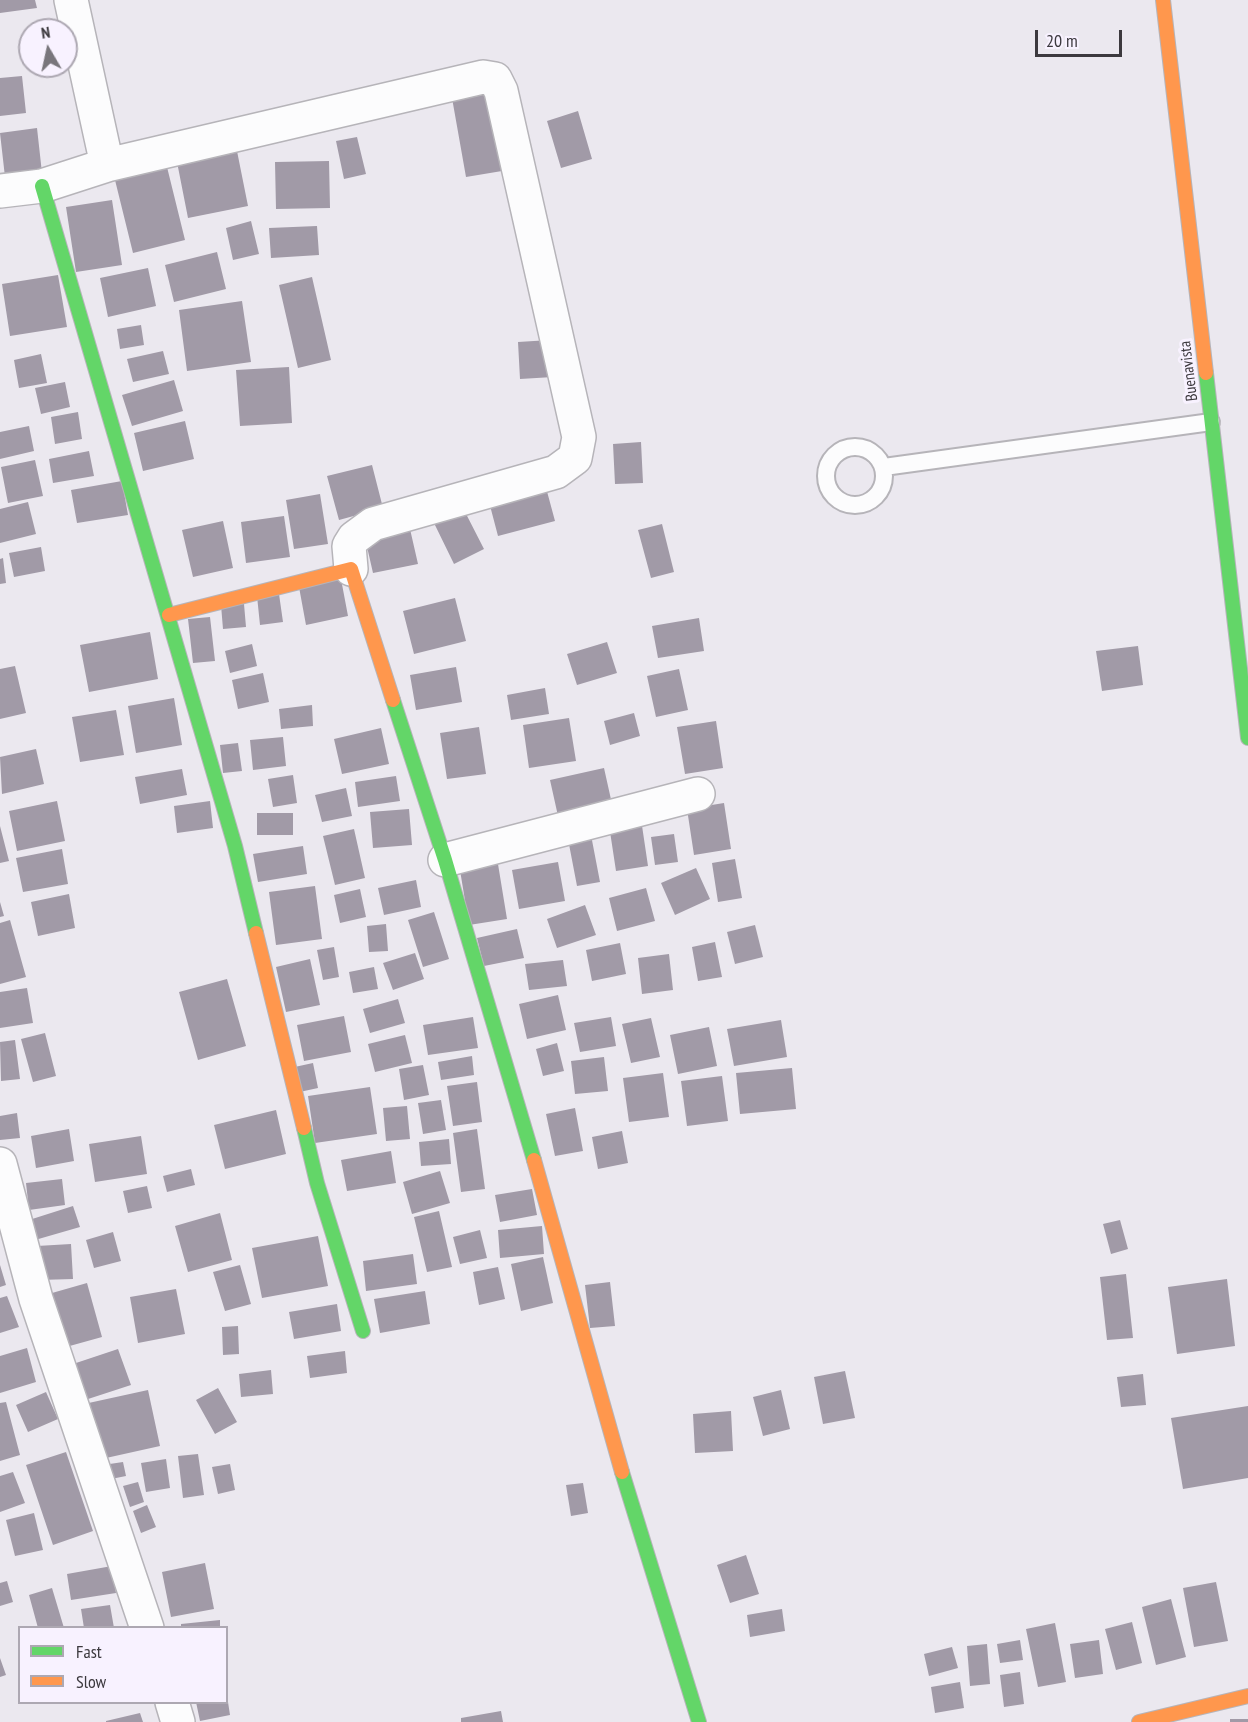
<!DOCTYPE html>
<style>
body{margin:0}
#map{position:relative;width:1248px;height:1722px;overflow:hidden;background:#ebe8ef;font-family:"PT Sans Narrow",sans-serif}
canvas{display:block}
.legend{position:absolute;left:18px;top:1626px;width:210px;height:78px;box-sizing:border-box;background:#f8f2ff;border:2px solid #ada8b2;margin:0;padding:8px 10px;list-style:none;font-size:18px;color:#3c393e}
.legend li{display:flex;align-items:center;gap:12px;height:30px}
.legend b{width:30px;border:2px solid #ada8b2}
.north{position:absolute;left:18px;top:18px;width:60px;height:60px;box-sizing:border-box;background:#f8f2ff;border:2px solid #ada8b2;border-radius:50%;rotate:351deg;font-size:16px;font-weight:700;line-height:24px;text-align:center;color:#3c393e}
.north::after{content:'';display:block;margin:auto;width:21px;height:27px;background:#79767c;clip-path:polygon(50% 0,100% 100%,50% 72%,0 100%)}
.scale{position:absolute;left:1035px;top:30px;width:87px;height:27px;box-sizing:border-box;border:3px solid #3c393e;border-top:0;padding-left:8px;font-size:18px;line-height:21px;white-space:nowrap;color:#3c393e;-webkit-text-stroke:4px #f8f2ff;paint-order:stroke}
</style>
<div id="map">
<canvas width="1248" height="1722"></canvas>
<ul class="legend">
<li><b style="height:8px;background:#63d668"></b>Fast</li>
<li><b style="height:8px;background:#ff974d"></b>Slow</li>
</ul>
<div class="north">N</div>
<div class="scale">20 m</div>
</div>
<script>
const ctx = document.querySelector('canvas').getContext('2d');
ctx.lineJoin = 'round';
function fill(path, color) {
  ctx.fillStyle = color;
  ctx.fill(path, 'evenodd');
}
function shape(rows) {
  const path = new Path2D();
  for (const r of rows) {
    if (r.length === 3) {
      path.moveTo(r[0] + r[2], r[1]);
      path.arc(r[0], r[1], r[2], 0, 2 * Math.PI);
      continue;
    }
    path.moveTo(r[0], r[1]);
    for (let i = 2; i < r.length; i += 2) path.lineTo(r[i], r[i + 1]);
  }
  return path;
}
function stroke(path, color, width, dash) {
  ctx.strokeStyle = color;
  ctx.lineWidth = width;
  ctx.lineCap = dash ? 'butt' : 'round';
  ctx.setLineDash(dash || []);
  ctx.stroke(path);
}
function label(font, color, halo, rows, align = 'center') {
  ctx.font = font + ' "PT Sans Narrow",sans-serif';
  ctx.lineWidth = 6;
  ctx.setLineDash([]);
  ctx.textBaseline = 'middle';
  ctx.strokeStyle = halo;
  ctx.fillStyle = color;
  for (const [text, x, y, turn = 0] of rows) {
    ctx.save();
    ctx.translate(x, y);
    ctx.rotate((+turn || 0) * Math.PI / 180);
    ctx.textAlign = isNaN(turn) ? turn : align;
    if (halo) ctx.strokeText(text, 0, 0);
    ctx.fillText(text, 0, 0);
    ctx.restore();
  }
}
const building = shape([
 [0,0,35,0,37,8,0,13],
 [22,76,26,113,0,116,0,78],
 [488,92,502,171,466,177,452,98],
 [578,111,592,159,561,168,547,121],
 [37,128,42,173,5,177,0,133],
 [357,137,366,174,344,179,336,141],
 [237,151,248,206,188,218,177,162],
 [329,161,330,208,276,209,275,162],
 [167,167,185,240,133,253,115,180],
 [112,200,122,265,76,272,66,207],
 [251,221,259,254,233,260,226,228],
 [317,226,319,255,271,258,269,228],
 [217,252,226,289,174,302,165,265],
 [148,268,156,306,108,317,100,278],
 [58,275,67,327,10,336,2,284],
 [312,277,331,360,298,368,279,285],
 [242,301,251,362,187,371,179,310],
 [141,325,144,345,120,349,117,329],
 [550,340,553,377,520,379,518,342],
 [163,351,169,374,133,382,127,359],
 [41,354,47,383,19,388,14,360],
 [289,367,292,423,240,426,236,370],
 [174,380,183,411,132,426,122,395],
 [65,382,70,407,41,414,35,388],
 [78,412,82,439,55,444,51,417],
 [185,421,194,459,143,471,134,433],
 [29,426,34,451,0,459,0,432],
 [641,442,643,483,615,484,613,444],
 [89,451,94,476,53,483,49,459],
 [35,460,43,496,8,503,1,467],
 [372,465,383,508,339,520,327,476],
 [122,481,128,515,77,523,71,490],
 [545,484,555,521,498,536,488,498],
 [320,494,328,544,294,549,286,500],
 [28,502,36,534,0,543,0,509],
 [463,508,484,549,454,564,434,523],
 [284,516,290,557,246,563,241,522],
 [223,521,233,568,193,577,182,530],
 [662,524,674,572,651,578,638,530],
 [410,529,418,564,373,573,365,538],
 [41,547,45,571,14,577,9,553],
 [3,558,6,583,0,584,0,559],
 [341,579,348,616,306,625,299,587],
 [279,594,283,622,260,625,257,596],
 [455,598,466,641,414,654,403,611],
 [244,604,246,627,223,629,221,605],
 [210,617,215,661,193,663,188,619],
 [699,618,704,651,658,658,652,626],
 [150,632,158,679,89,692,80,645],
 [607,642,617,673,577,685,567,654],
 [252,644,257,666,230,673,225,651],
 [1138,646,1143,685,1102,691,1096,651],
 [15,666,26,713,0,719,0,669],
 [456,667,462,702,416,710,410,675],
 [679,669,688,710,656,717,647,676],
 [263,673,269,702,238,709,232,680],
 [545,688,549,714,511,720,507,695],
 [174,698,182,745,136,753,128,706],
 [312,705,313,726,281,729,279,709],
 [116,710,124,755,80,762,72,717],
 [634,713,640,736,610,745,604,721],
 [569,718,576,761,529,768,523,725],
 [716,721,723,768,685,774,677,727],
 [479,727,486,774,447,779,440,733],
 [381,728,389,764,342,774,334,739],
 [283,737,286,766,253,770,250,740],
 [238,743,242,771,223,773,220,745],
 [36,749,44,784,2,794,0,757],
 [604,768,614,813,560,825,550,780],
 [182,769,187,795,140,804,135,777],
 [293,775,297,803,273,807,268,779],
 [396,776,400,801,358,807,355,782],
 [346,788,352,816,322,822,315,795],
 [57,801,65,841,17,851,9,811],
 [210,801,213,828,177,833,174,806],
 [724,803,731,849,694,855,687,809],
 [409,809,412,845,373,848,370,812],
 [257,813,293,813,293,835,257,835],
 [641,819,648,866,616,871,609,825],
 [0,826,9,861,0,863],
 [354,829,365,878,335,885,323,836],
 [674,834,678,862,655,865,651,837],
 [591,835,600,882,577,886,568,839],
 [303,846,307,874,258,882,253,854],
 [62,849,68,884,23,892,16,858],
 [497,858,507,919,469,925,459,864],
 [735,859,742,898,718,902,712,863],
 [558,862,565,901,519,909,512,870],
 [696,868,710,899,675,915,661,883],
 [416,880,421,907,384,915,378,888],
 [315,886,322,939,276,945,269,892],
 [646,888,655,921,617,931,609,898],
 [360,889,366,917,340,923,334,895],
 [69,894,75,928,38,936,31,902],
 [0,902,4,916,0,917],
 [585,905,596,935,557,948,547,919],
 [434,912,449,959,423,967,408,920],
 [10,920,26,977,0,984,0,923],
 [386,924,388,951,369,952,367,926],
 [755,925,763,957,735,964,727,932],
 [517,929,524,958,484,966,477,938],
 [715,942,722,977,698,981,692,947],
 [620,943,626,974,592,981,586,950],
 [334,947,339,977,323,980,317,950],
 [415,953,424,979,393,990,383,963],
 [669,954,673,990,642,994,638,958],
 [310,959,320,1005,286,1012,276,967],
 [563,960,567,986,529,990,525,964],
 [374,967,378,989,353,993,349,972],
 [227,979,246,1046,198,1060,179,992],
 [27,988,33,1023,0,1028,0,992],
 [558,995,566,1030,527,1039,519,1004],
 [398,999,405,1023,370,1033,363,1009],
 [344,1016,351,1052,304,1061,297,1025],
 [473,1017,478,1048,428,1055,423,1025],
 [611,1017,616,1046,580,1052,574,1023],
 [651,1018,660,1057,631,1063,622,1024],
 [781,1020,787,1057,734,1066,727,1029],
 [709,1027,717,1066,678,1074,670,1035],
 [45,1033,56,1076,33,1082,21,1039],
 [405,1035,412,1063,375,1072,368,1044],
 [15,1040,20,1079,1,1081,0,1042],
 [557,1043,564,1071,543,1076,536,1049],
 [472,1056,474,1075,441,1080,438,1062],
 [604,1057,608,1091,575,1094,571,1061],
 [313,1063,318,1088,295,1093,290,1068],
 [423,1065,429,1095,404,1100,399,1069],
 [792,1068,796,1109,740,1114,736,1073],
 [663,1073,669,1117,629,1122,623,1078],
 [722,1076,728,1121,687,1126,681,1081],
 [477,1082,482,1122,453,1126,447,1086],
 [370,1087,377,1134,315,1143,308,1096],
 [441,1100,446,1130,423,1134,418,1103],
 [407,1106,410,1139,386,1141,383,1108],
 [575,1108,583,1151,555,1156,546,1114],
 [276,1110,286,1154,225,1169,214,1125],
 [17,1113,20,1138,0,1140,0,1116],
 [69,1129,74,1161,36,1168,31,1136],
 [477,1129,485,1189,461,1192,453,1133],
 [622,1131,628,1163,598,1169,592,1137],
 [141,1136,147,1174,95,1182,89,1144],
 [449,1139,451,1164,421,1166,419,1142],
 [391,1151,396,1183,347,1191,341,1160],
 [191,1169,195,1185,167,1192,163,1176],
 [440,1171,450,1203,412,1214,403,1182],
 [62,1179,65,1205,29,1210,26,1183],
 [147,1186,152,1208,128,1213,123,1191],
 [532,1189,537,1215,500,1222,495,1195],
 [73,1206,80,1227,35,1240,29,1220],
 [439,1211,452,1267,427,1272,414,1217],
 [220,1213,232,1260,188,1272,175,1226],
 [1120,1220,1128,1249,1111,1254,1103,1224],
 [542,1226,544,1254,500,1258,498,1230],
 [480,1230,487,1258,460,1264,453,1237],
 [113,1232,121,1261,94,1268,86,1240],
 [318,1236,328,1286,262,1298,252,1248],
 [71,1244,73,1279,39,1280,37,1246],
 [413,1254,417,1284,366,1291,363,1261],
 [543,1257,553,1303,521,1311,511,1264],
 [0,1265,6,1285,0,1287],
 [240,1265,251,1304,225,1311,213,1272],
 [498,1267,505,1299,479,1305,473,1272],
 [1126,1274,1133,1338,1107,1340,1100,1277],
 [1227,1279,1235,1346,1177,1354,1168,1287],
 [610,1282,615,1326,590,1328,585,1285],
 [87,1283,102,1337,66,1347,52,1293],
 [176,1289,185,1334,138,1343,130,1297],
 [425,1291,430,1324,380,1333,374,1299],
 [7,1296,19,1327,0,1333,0,1298],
 [337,1304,341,1331,294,1339,289,1312],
 [238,1326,239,1354,223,1355,222,1327],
 [27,1348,36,1382,0,1393,0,1356],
 [118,1349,131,1385,85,1400,73,1364],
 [345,1351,347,1373,310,1378,307,1356],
 [271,1370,273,1394,241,1397,239,1374],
 [845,1371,855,1418,823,1424,814,1377],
 [1143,1374,1146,1405,1121,1407,1117,1377],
 [218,1388,237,1422,215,1434,196,1400],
 [148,1390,160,1446,97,1460,84,1404],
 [781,1390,790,1429,763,1436,753,1397],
 [46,1392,58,1419,28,1432,16,1405],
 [6,1402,20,1455,0,1461,0,1403],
 [1248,1406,1248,1478,1183,1489,1171,1418],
 [731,1411,733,1451,695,1453,693,1414],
 [66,1452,93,1531,53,1545,26,1465],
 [198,1454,204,1495,183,1498,178,1456],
 [166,1459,170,1488,146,1492,141,1463],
 [123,1462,126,1476,106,1480,103,1465],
 [230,1464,235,1490,218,1494,212,1467],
 [13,1472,25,1503,0,1512,0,1476],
 [138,1482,144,1502,130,1507,123,1486],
 [583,1483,588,1513,571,1516,566,1485],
 [147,1505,156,1527,141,1533,133,1511],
 [34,1513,43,1550,15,1556,6,1520],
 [746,1555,759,1594,730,1603,717,1565],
 [205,1563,214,1609,171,1617,162,1572],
 [112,1566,116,1593,71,1600,67,1574],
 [7,1581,13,1602,0,1606,0,1583],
 [1216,1582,1228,1641,1194,1647,1183,1588],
 [52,1588,64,1628,38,1628,29,1595],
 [1171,1599,1186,1657,1156,1665,1142,1607],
 [110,1605,114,1628,84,1628,81,1609],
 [782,1609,785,1631,750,1637,747,1615],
 [220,1620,220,1628,181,1628,181,1624],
 [1132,1622,1142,1663,1116,1670,1105,1629],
 [1055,1623,1066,1682,1038,1687,1026,1629],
 [1020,1640,1023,1660,1000,1663,997,1644],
 [1099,1640,1103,1674,1075,1678,1070,1644],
 [987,1644,990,1684,970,1686,967,1646],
 [952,1647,958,1668,929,1676,924,1654],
 [0,1658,6,1675,0,1677],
 [1020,1672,1024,1704,1004,1707,1000,1675],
 [960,1682,964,1708,935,1713,931,1687],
 [196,1702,228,1702,230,1715,200,1721],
 [501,1711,503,1722,461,1722,461,1718],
 [140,1713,143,1722,106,1722,106,1721],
 [1230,1719,1248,1719,1248,1722,1230,1722]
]);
const lane = shape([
 [855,476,29],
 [884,467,1211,422]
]);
const street = shape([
 [107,165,483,77,495,79,501,91,579,437,575,458,556,472,373,524,354,538,349,546,351,569],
 [0,191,42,186,107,165,71,0],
 [445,860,698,794],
 [0,1164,36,1299,147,1628],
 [172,1702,178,1722]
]);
const fast = shape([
 [42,186,235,846,256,933],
 [1206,373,1248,738],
 [393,700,445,860,534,1160],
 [304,1128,317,1183,363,1331],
 [622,1472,699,1722]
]);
const slow = shape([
 [1163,0,1206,373],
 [169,615,351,569,393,700],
 [256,933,304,1128],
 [534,1160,622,1472],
 [1139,1722,1248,1696]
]);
const streetNames = [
 ["Buenavista",1189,371,-97]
];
fill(building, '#a19aa7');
stroke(lane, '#b6b4b9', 20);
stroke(street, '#b6b4b9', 36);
stroke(fast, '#b6b4b9', 16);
stroke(slow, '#b6b4b9', 16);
stroke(lane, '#fcfcfd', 16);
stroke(street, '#fcfcfd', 33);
stroke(fast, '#63d668', 14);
stroke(slow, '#ff974d', 14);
label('16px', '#3c393e', '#f8f2ff', streetNames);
</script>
